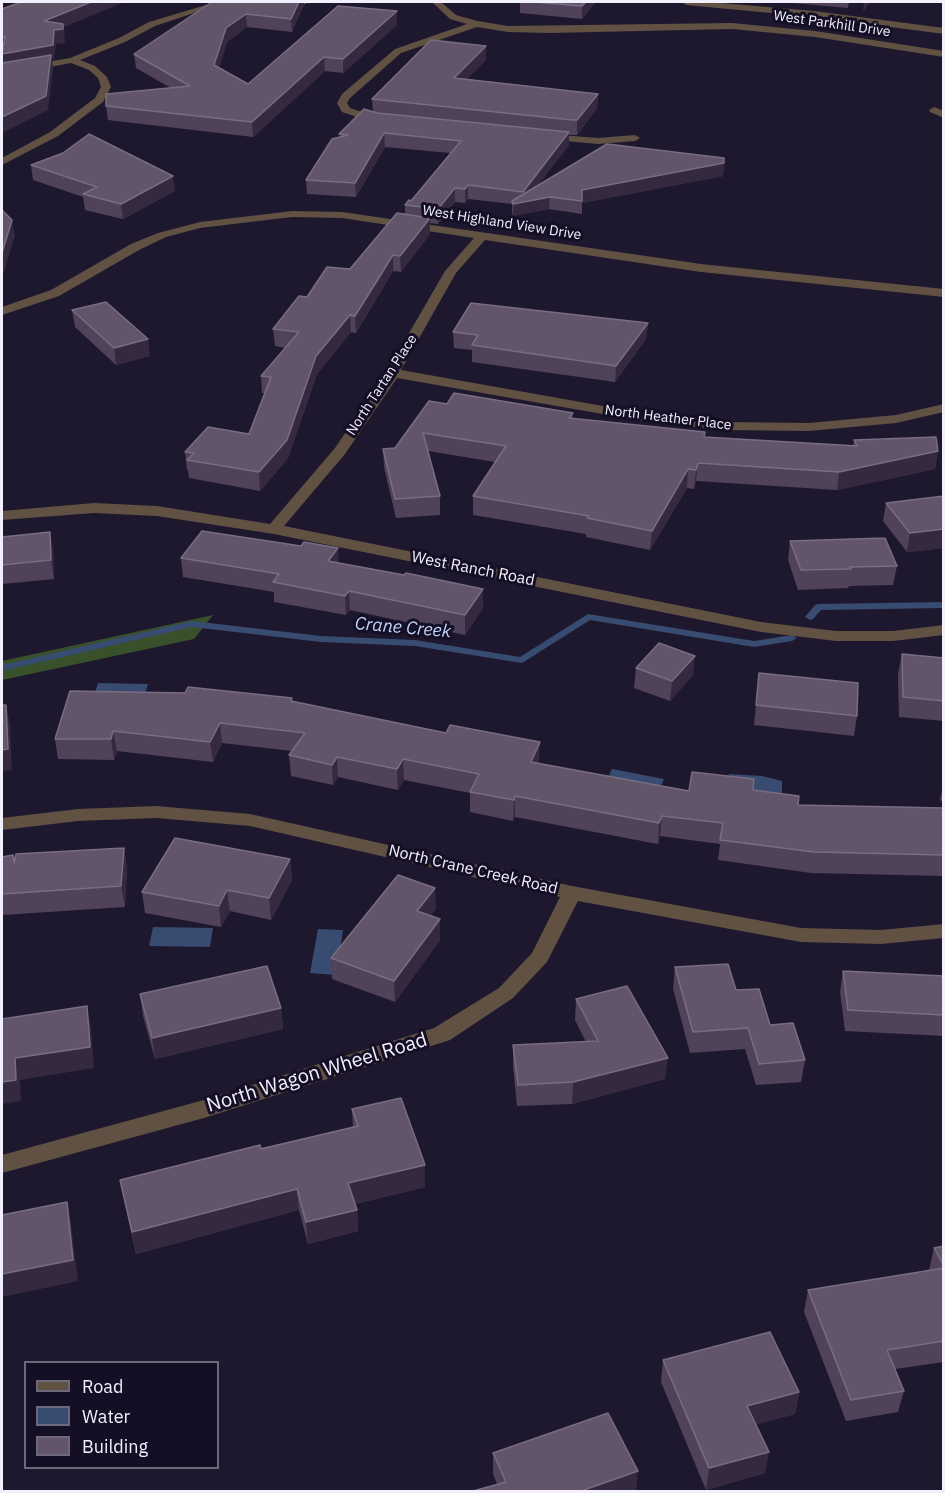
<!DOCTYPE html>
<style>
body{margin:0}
#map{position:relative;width:945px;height:1493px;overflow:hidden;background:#1e182f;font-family:"IBM Plex Sans",sans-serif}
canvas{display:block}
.frame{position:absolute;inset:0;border:3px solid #f2f0fd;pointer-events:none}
.legend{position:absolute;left:24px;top:1361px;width:195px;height:108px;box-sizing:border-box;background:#150f25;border:2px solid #6d697b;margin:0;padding:8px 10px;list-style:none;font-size:18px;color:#f2f0fd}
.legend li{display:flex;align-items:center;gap:12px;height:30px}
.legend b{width:30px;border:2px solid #6d697b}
</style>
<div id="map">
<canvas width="945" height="1493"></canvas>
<div class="frame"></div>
<ul class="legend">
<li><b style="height:8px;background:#605143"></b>Road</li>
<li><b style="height:16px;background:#384b70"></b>Water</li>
<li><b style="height:16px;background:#62556a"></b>Building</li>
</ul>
</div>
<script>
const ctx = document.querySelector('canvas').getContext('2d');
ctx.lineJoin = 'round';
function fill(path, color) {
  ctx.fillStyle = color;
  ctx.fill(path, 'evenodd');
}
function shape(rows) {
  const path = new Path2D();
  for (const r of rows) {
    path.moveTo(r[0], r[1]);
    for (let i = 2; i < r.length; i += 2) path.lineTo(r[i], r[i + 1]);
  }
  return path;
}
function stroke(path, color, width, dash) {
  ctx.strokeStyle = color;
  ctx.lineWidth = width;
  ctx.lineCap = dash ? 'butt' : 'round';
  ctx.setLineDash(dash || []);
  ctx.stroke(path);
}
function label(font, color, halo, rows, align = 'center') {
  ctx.font = font + ' "IBM Plex Sans",sans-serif';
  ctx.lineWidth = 6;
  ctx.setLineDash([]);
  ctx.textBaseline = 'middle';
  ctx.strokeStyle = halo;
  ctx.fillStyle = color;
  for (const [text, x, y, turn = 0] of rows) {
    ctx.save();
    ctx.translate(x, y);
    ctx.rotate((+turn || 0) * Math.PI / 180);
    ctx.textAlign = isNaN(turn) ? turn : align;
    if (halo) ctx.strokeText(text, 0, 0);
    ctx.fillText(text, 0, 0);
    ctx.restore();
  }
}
const forest = shape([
 [213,615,194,639,2,680,2,661]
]);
const water = shape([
 [98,683,148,684,144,697,94,696],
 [612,769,664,779,658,793,606,782],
 [729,774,762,776,782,781,782,796,726,789],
 [153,927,213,928,210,947,149,946],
 [318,929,343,930,336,975,310,973]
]);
const stream = shape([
 [944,602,944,608,821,610,813,619,810,620,805,617,815,605,818,604,944,602],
 [588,614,754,641,792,635,797,638,792,641,754,647,590,620,522,663,415,646,321,642,192,627,2,671,2,665,192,621,321,636,415,640,520,657,588,614]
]);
const path = shape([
 [300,4,310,2]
]);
const street = shape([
 [216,2,227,2,155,26,125,42,80,60,95,66,107,77,111,87,103,102,58,136,2,165,2,158,50,132,95,98,101,87,98,78,89,70,71,63,2,76,2,70,70,58,119,38,149,22,216,2],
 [432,2,441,2,456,15,477,21,508,26,732,23,815,31,944,51,944,57,815,37,732,29,550,33,508,32,477,27,401,53,350,98,347,103,350,108,383,119,383,123,375,123,342,112,337,103,342,94,395,49,467,24,450,19,432,2],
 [682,2,709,2,814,11,944,28,944,34,814,17,686,5,682,2],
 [934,107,944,111,944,118,930,112,929,110,934,107],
 [547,134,598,138,635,135,640,138,635,141,598,144,543,139,542,137,547,134],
 [292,211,342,212,701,264,944,289,944,297,701,272,485,240,456,273,401,370,648,414,726,422,809,423,896,415,944,404,944,412,896,423,809,431,726,430,648,422,397,378,345,454,284,526,761,622,836,631,893,631,944,625,944,635,893,641,836,641,761,632,274,534,157,516,94,513,2,520,2,511,94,503,157,506,270,524,335,448,386,373,445,271,474,238,342,218,292,217,200,228,166,237,139,250,59,296,2,315,2,307,51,290,131,244,158,233,200,222,292,211],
 [156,806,250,814,572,886,801,928,881,930,944,924,944,938,881,944,801,942,578,901,547,962,513,998,450,1040,204,1118,2,1173,2,1155,204,1100,434,1028,499,988,532,953,560,897,250,826,156,818,78,821,2,830,2,818,78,809,156,806]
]);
const wall = shape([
 [212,2,305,2,292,32,247,27,227,42,219,67,248,84,397,25,343,73,325,71,253,137,108,120,106,106,171,88,136,68,134,54],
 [520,2,596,2,582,19,520,13],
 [781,2,780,2,849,2,848,8],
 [486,46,486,60,466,79,598,94,597,108,577,135,569,135,569,145,538,185,724,163,723,176,582,203,582,214,549,209,513,216,512,213,512,204,468,199,465,203,455,202,438,224,430,223,430,234,401,272,393,271,356,333,351,332,317,374,288,458,260,491,189,478,188,470,187,470,185,452,249,434,265,393,262,393,261,376,285,348,275,346,273,329,307,297,350,269,405,214,405,205,411,201,450,153,385,147,356,197,307,194,306,180,340,137,339,134,373,112,372,99],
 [31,165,175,191,123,219,85,210,83,197,33,180],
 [72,310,150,356,116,365,75,327],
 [648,323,646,339,615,382,472,362,472,350,454,348,453,332],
 [447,404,573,413,572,419,705,437,853,446,854,440,938,451,935,469,837,490,696,481,694,489,687,488,650,550,586,537,586,534,473,515,473,496,495,462,428,451,440,496,440,515,396,518,384,467,383,449,395,448],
 [944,496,944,548,907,552,883,521,886,503],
 [2,537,53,550,54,579,2,584],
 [790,541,897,566,893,585,849,586,848,588,798,590,788,560],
 [301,546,338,548,338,563,483,589,483,608,465,635,350,610,346,615,274,602,274,592,183,577,181,558],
 [902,654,944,658,944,721,899,717,898,674],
 [636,668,693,675,670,701,634,688],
 [759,673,857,716,854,736,754,725],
 [292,701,539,762,539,764,689,791,753,790,798,805,944,808,944,876,811,873,718,860,720,844,660,836,658,844,515,817,513,821,470,812,470,793,404,780,398,790,338,777,333,785,291,776,289,755,292,751,222,743,213,762,117,751,114,760,58,759,55,739],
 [944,781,944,806,940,799],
 [124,848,127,869,125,907,2,915,2,857,13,855,14,860],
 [290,859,292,880,271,920,230,911,221,927,145,913,142,892],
 [436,909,430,916,440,919,440,940,395,1002,332,979,331,958],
 [675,967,736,990,805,1060,801,1082,756,1085,745,1049,690,1053,673,989],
 [843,971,944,976,944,1036,845,1031,840,992],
 [140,994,281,1008,283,1029,155,1059,143,1016],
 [576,999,665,1079,572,1104,517,1106,513,1066,513,1045,586,1042,575,1020],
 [352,1109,425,1165,425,1187,355,1204,357,1210,358,1231,308,1244,299,1210,136,1254,120,1180,353,1127],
 [944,1246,944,1362,895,1369,904,1391,898,1412,846,1421,804,1312,808,1290,930,1271,929,1270,934,1248],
 [663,1360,799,1392,795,1414,756,1424,765,1473,706,1490,661,1382],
 [493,1453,636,1491,497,1484,493,1474]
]);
const shadedWall = shape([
 [91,2,125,2,64,27,65,43,56,44,54,58,52,59,53,69,48,110,2,133,3,68,2,54,44,21],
 [299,2,305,2,292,32,291,19],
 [586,2,596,2,582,19,582,6],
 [864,2,870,2,863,12],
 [397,11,397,25,343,73,343,59],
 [246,14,247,27,227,42,215,79,214,65,226,28],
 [5,37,2,51,2,38],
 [486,46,486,60,454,92,454,78],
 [324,57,325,71,253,137,252,122],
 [598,94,597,108,577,135,577,120],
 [569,132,569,145,526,201,550,197,549,209,513,216,513,204,522,202,523,192],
 [384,133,385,147,356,197,355,183],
 [724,163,723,176,582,203,582,190],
 [173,176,175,191,123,219,121,204],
 [468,185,468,199,465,203,465,189],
 [455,188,455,202,438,224,438,209],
 [430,218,430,234,401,272,400,256],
 [12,220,15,236,2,278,2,253],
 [393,255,393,271,356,333,355,316],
 [350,315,351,332,317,374,288,458,260,491,259,472,316,356],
 [648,323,646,339,615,382,616,366],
 [148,339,150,356,116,365,114,348],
 [938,451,935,469,837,490,839,472],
 [698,463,696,481,694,489,696,470],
 [688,469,687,488,650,550,652,531],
 [944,529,944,548,907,552,910,533],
 [50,532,53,550,54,579,51,560],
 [338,548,339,567,328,561],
 [483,589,483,608,465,635,465,615],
 [349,591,350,610,346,615,345,596],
 [695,656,693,675,670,701,672,681],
 [6,705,10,725,12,770,2,771,2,750],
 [220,723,222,743,213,762,210,742],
 [113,731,117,751,114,760,111,739],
 [540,742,539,762,530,783,531,762],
 [337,757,338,777,333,785,332,765],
 [403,759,404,780,398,790,397,769],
 [515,796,515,817,513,821,514,800],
 [662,816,660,836,658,844,659,823],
 [124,848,127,869,125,907,121,886],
 [290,859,292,880,271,920,269,898],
 [435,888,436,909,418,932,417,911],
 [227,890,230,911,221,927,219,906],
 [440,919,440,940,395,1002,394,981],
 [87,1006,91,1027,94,1068,20,1080,21,1101,2,1104,2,1082,15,1058],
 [281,1008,283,1029,155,1059,152,1038],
 [668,1058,665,1079,572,1104,573,1082],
 [425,1165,425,1187,350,1205,348,1183],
 [297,1189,299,1210,136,1254,132,1232],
 [67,1202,71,1224,78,1281,2,1297,2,1274],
 [357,1210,358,1231,308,1244,306,1222],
 [799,1392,795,1414,744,1428,747,1406],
 [769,1452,765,1473,706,1490,709,1468],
 [638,1471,636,1491,581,1491]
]);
const building = shape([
 [21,2,91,2,44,21,63,24,63,29,54,30,53,45,2,54,5,37,2,38,2,9,21,2],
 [212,2,299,2,291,19,246,14,226,28,214,65,248,84,338,6,397,11,343,59,324,57,252,122,106,106,106,94,190,86,134,54,212,2],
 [533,2,586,2,582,6,533,2],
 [431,40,486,46,454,78,598,94,577,120,572,120,372,99,431,40],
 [51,55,46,96,2,117,2,63,51,55],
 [364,109,377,113,569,132,523,192,468,185,465,189,455,188,438,209,405,205,409,200,411,201,461,141,384,133,355,183,306,180,332,139,348,135,339,134,364,109],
 [89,134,173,176,121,204,83,194,97,187,31,165,63,153,89,134],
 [607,144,724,158,724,163,582,190,582,201,550,197,513,204,512,201,607,144],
 [2,210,12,220,2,253,2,210],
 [397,213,430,218,400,256,393,255,355,316,350,315,316,356,287,440,259,472,187,460,194,453,185,452,208,427,249,434,271,377,261,376,299,332,273,329,299,296,307,297,327,267,350,269,397,213],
 [106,302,148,339,114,348,72,310,106,302],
 [471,303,648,323,616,366,472,345,478,335,453,332,471,303],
 [454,393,573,413,569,418,705,432,704,437,857,446,854,440,936,437,938,451,839,472,698,463,696,470,688,469,652,531,587,518,589,516,473,496,506,446,423,433,440,496,395,499,383,449,395,448,429,401,447,404,454,393],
 [944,496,944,529,910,533,886,503,944,496],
 [202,531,301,546,304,542,338,548,328,561,404,575,406,573,483,589,465,615,349,591,345,596,273,582,279,574,181,558,202,531],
 [50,532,51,560,2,565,2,537,50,532],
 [885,538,897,566,850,567,851,569,801,570,790,541,885,538],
 [659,643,695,656,672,681,636,668,659,643],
 [902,654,944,658,944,701,903,697,902,654],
 [759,673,858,683,857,716,756,705,759,673],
 [188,687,292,698,291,701,446,733,450,725,540,742,531,762,689,791,692,772,754,779,753,790,799,796,798,805,944,808,944,855,814,852,720,840,723,823,662,816,659,823,515,796,514,800,470,792,479,774,403,759,397,769,337,757,332,765,289,755,305,733,220,723,210,742,113,731,111,739,55,739,70,691,185,693,188,687],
 [2,705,6,705,8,749,2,750,2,705],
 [175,838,290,859,269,898,227,890,219,906,142,892,175,838],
 [124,848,121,886,2,894,2,857,13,855,14,863,16,854,124,848],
 [398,875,435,888,417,911,440,919,394,981,331,958,398,875],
 [728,964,736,990,759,989,770,1025,793,1023,805,1060,759,1064,748,1028,693,1032,675,967,728,964],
 [267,966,281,1008,152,1038,140,994,267,966],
 [843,971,944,976,944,1015,848,1010,843,971],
 [627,986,668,1058,573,1082,518,1085,513,1045,598,1041,576,999,627,986],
 [87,1006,90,1047,15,1058,16,1080,2,1082,2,1019,87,1006],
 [401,1098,425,1165,348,1183,357,1210,306,1222,297,1189,132,1232,120,1180,260,1145,261,1149,358,1126,352,1109,401,1098],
 [67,1202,73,1260,2,1274,2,1215,67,1202],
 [944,1246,944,1266,934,1248,944,1246],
 [944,1268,944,1341,887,1350,904,1391,851,1400,808,1290,944,1268],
 [770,1332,799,1392,747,1406,769,1452,709,1468,663,1360,770,1332],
 [608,1413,638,1471,581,1491,473,1491,506,1482,493,1453,608,1413]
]);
const farStreetnames = [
 ["West Parkhill Drive",832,24,8],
 ["West Highland View Drive",502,223,9],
 ["North Tartan Place",382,385,-57],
 ["North Heather Place",668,418,7]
];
const streetNames = [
 ["West Ranch Road",473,569,11],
 ["North Crane Creek Road",473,870,13]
];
const waterNames = [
 ["Crane Creek",403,628,5]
];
const nearStreetnames = [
 ["North Wagon Wheel Road",317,1073,-17]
];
fill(forest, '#39512b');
fill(water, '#384b70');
fill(stream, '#384b70');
stroke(path, '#747083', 2, [2, 2]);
fill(street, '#605143');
fill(wall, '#504258');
fill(shadedWall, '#352940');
fill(building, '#62556a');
stroke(building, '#786d81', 1.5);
label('14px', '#f2f0fd', '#150f25', farStreetnames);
label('16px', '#f2f0fd', '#150f25', streetNames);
label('italic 18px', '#bfd4fa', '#150f25', waterNames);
label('20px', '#f2f0fd', '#150f25', nearStreetnames);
</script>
